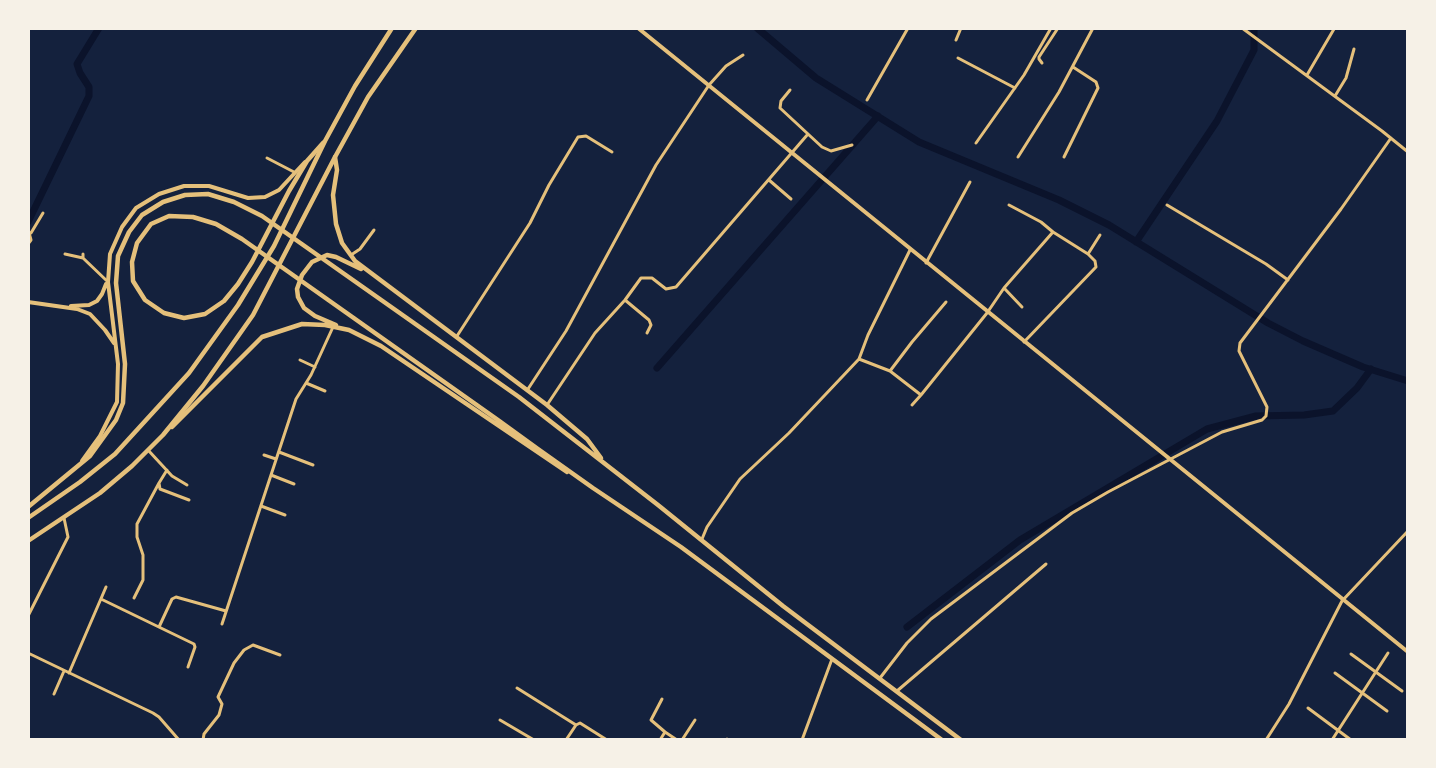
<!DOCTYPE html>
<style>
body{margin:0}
#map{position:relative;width:1436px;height:768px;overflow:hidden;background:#14213d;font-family:"Noto Sans",sans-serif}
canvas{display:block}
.frame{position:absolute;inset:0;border:30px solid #f6f1e7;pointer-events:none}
</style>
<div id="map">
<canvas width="1436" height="768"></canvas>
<div class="frame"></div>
</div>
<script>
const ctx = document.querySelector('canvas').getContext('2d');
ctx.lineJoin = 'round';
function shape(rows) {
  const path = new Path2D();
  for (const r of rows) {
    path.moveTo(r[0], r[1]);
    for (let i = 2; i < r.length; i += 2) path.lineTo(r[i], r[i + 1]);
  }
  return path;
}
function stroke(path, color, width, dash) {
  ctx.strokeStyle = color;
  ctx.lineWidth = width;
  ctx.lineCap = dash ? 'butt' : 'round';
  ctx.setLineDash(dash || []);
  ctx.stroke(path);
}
const canal = shape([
 [757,28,816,78,919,142,1059,200,1109,225,1268,323,1303,341,1363,367,1408,381],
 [28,222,89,96,89,87,80,73,77,64,99,28],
 [1136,242,1217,121,1254,50,1254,28],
 [657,368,878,116],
 [907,627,1020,540,1207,429,1256,416,1304,415,1333,411,1357,388,1371,369]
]);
const minor = shape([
 [1242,28,1382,131,1408,152],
 [956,40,961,28],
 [958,58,1015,88],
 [1042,63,1039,59,1039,57,1058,28],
 [1307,75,1334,29],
 [1335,96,1346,78,1354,49],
 [867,100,908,28],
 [808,134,822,147,831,151,852,145],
 [976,143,1024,75,1051,28],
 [1018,157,1059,92,1093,28],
 [1064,157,1098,88,1096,82,1073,67],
 [267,158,294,172],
 [769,180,791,199],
 [1167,205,1266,264,1288,280],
 [28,229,31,240,28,244],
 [31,233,43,213],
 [65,254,83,258],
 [83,254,83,258,107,281],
 [1088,254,1100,235],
 [351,255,360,249,374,230],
 [926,263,970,182],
 [1004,288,1022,307],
 [625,300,649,320,651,325,647,333],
 [457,336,530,223,549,185,578,137,586,136,612,152],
 [1024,342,1096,267,1095,261,1088,254,1053,232],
 [859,359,890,371,921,395,912,405],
 [300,360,315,367],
 [890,371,912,342,946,302],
 [306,383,325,391],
 [528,389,566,331,656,165,709,85,726,66,743,55],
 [921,395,987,313,1004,288,1053,232,1041,222,1009,205],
 [547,405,595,333,625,300,641,278,652,278,666,289,676,287,808,134,780,108,781,101,790,90],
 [148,450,172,476,187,485],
 [279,452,313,465],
 [264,455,276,459],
 [167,470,159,483,160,489,189,500],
 [271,475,294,484],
 [261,506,285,515],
 [702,539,707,527,740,479,789,433,859,359,868,335,910,250],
 [134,598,143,580,143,555,137,537,137,524,159,483],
 [101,599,194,644,195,647,188,667],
 [28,616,68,537,64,518],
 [222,624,296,399,311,375,333,327],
 [159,627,172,599,176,597,226,611],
 [28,653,153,713,159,717,179,740],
 [1351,654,1402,691],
 [69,673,106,587],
 [1335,673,1387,711],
 [880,678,907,643,931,619,1072,513,1108,492,1222,432,1262,420,1266,416,1267,407,1239,351,1240,343,1341,209,1391,138],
 [517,688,576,725],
 [897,691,1046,564],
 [54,694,64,671],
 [662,699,651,720,665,732],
 [1308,708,1351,740],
 [500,720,534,740],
 [203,740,204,734,219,715,222,704,218,697,234,663,244,650,253,645,280,655],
 [566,740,576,725,580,723,607,740],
 [660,740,665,732,677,740],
 [682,740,695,720],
 [726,740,727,739],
 [802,740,832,659],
 [1266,740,1289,704,1342,601,1408,531],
 [1332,740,1388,653]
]);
const tertiary = shape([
 [638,28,1408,652],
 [28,302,77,309,90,314,105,330,114,343],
 [71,306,89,305,97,301,102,294,106,284],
 [82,461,100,436,117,402,118,364,108,282,110,254,122,227,136,208,159,194,184,186,209,186,248,198,265,197,279,190,305,162]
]);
const secondary = shape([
 [323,143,307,161,289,191,252,262,238,284,224,301,205,314,184,318,164,313,145,300,133,281,132,262,137,243,151,224,169,216,193,217,216,224,242,239,498,420,538,449,593,488,681,547,942,740],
 [335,157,337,170,333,195,336,224,342,243,355,261,547,405,587,439,601,458],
 [336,325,315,316,304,308,298,297,297,289,302,275,312,262,327,255,336,257,361,269],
 [172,427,262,337,302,324,325,325,349,330,381,346,567,472],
 [28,507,90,456,116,420,123,403,125,364,116,283,118,256,129,232,142,215,163,202,185,195,208,194,234,202,262,216,519,397,658,505,783,606,961,740]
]);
const primary = shape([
 [28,518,80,482,115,454,189,373,238,305,274,246,325,141,355,86,392,28],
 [28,541,100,493,132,466,163,435,203,386,253,315,335,157,368,97,416,28]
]);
stroke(canal, '#0b132b', 7);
stroke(minor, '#e5c07b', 3);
stroke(tertiary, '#e5c07b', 4);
stroke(secondary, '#e5c07b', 4.5);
stroke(primary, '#e5c07b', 4.5);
</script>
